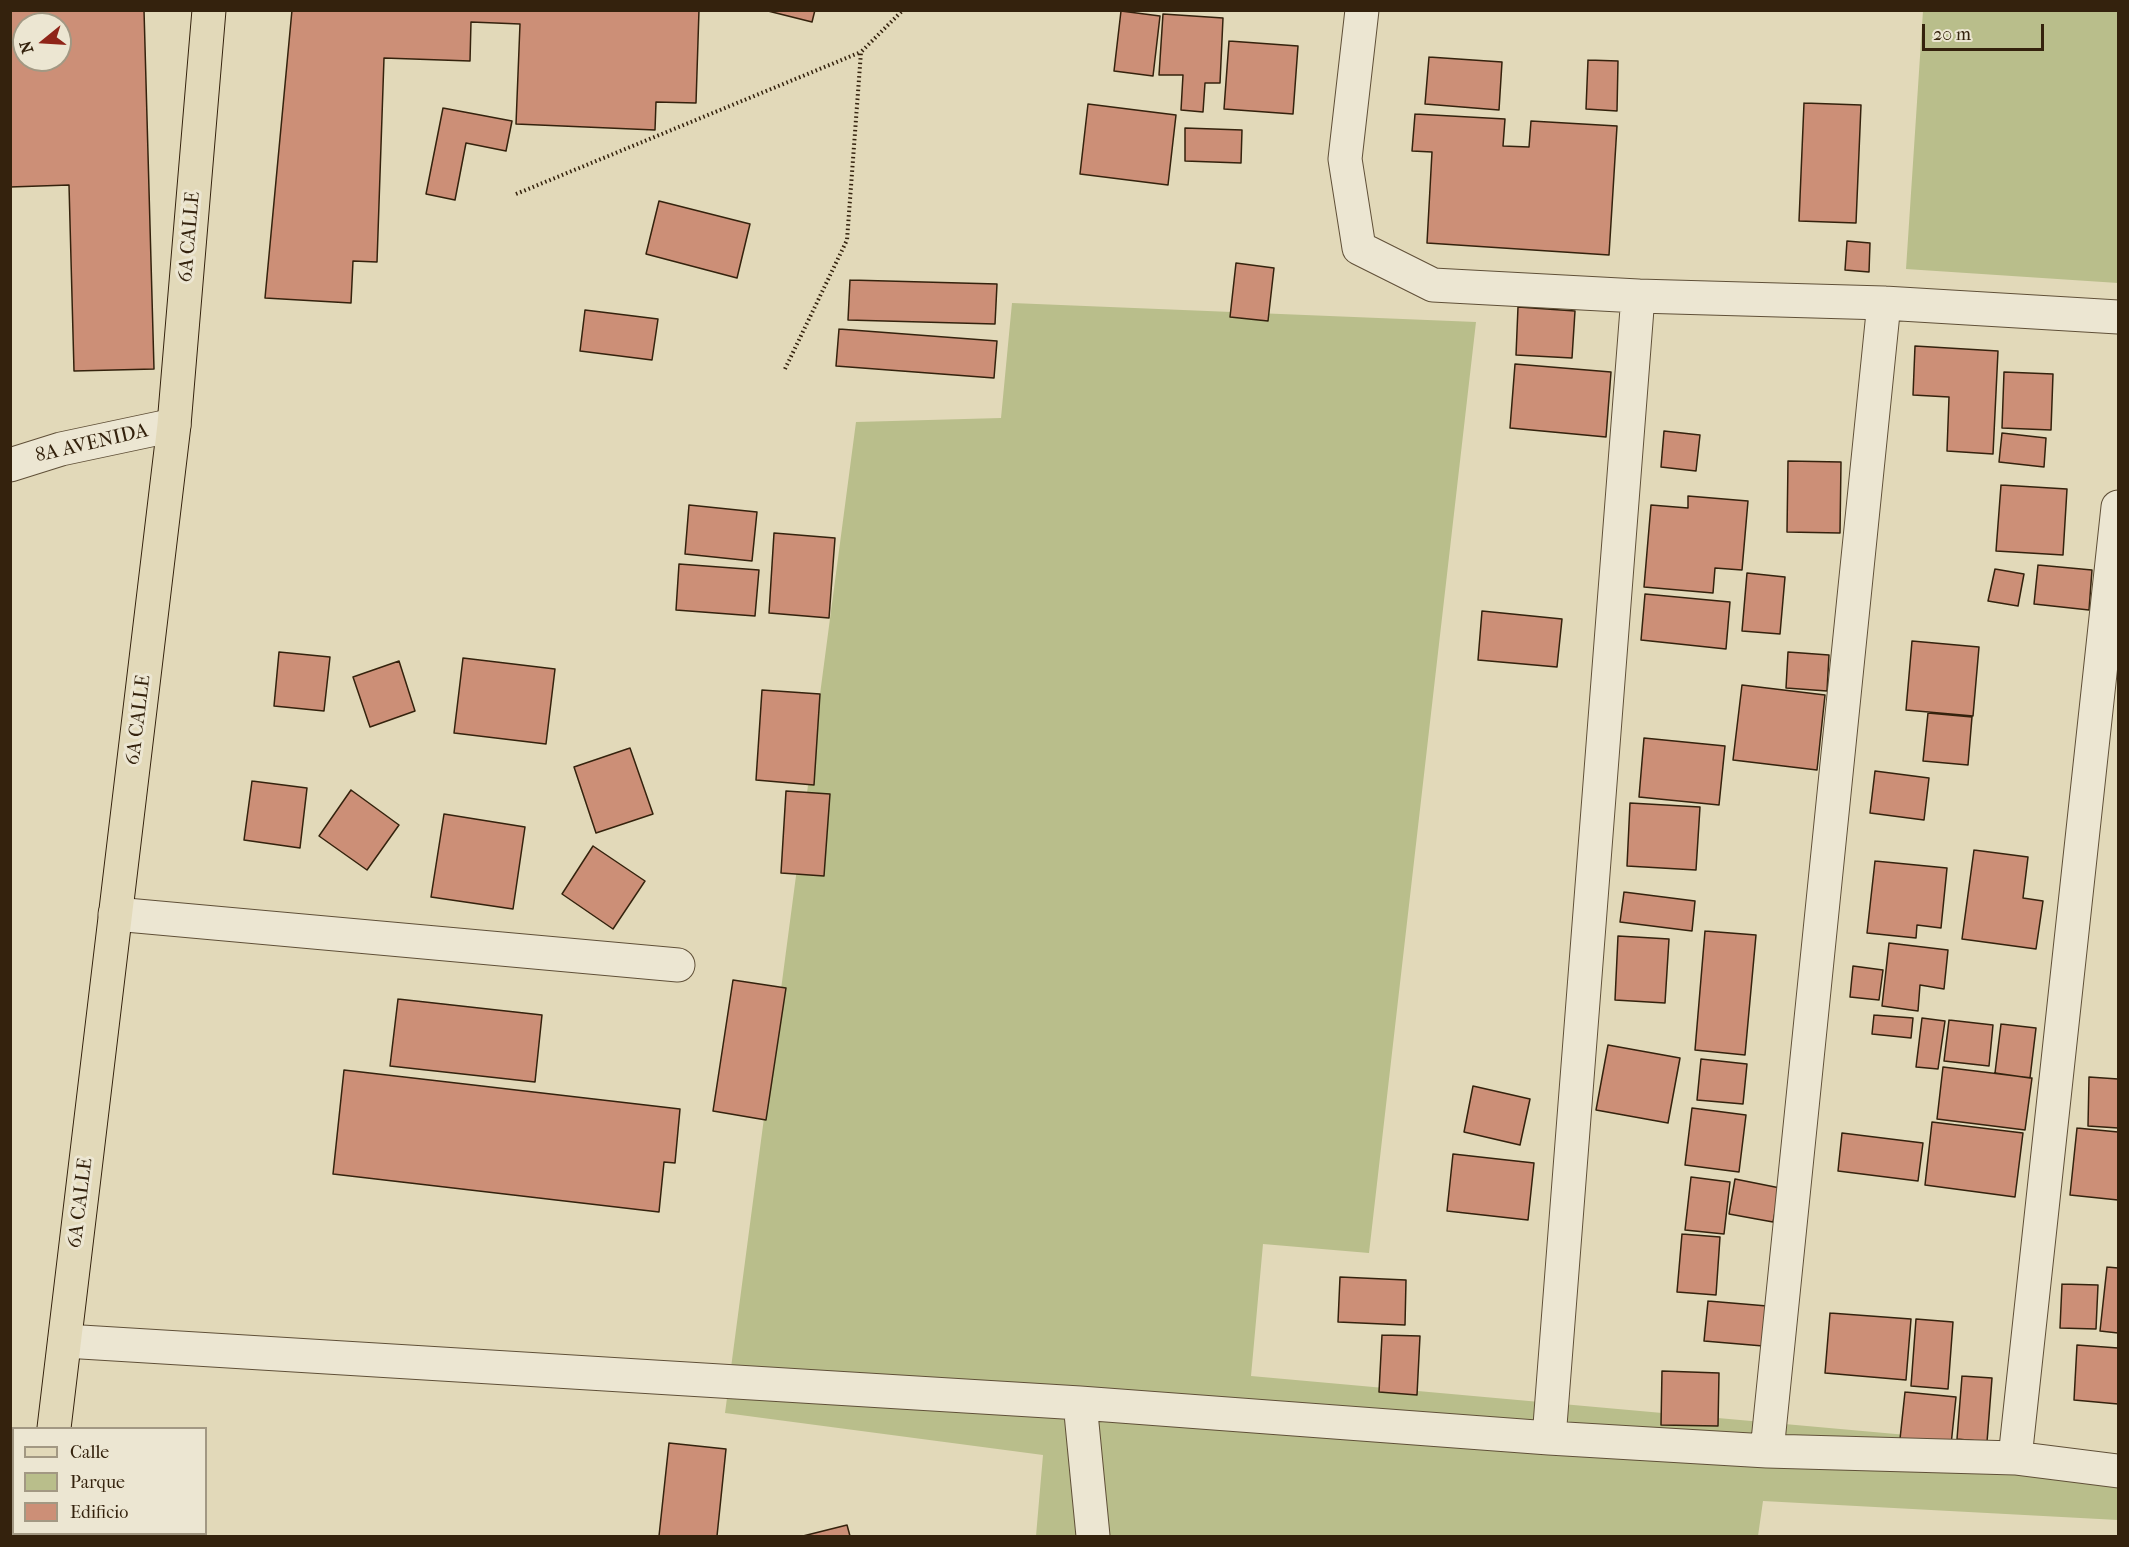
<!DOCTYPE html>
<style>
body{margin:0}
#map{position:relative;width:2129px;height:1547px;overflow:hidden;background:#e2d9b9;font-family:"IM FELL French Canon",serif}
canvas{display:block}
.frame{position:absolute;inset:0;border:12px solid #34220d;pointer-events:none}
.legend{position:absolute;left:12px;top:1427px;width:195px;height:108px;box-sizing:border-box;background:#ece6d2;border:2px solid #a29883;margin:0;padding:8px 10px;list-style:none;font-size:18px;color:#34220d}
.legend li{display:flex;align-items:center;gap:12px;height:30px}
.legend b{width:30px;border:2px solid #a29883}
.north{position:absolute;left:12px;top:12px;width:60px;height:60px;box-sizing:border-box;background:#ece6d2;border:2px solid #a29883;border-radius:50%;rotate:252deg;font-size:16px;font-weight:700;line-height:24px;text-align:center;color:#34220d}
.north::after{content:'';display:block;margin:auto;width:21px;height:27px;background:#8f2418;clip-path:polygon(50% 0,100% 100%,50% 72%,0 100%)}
.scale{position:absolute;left:1922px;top:24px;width:122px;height:27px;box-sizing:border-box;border:3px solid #34220d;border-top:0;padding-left:8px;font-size:18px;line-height:21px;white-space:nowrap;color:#34220d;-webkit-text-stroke:4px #ece6d2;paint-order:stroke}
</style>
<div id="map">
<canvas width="2129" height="1547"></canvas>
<div class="frame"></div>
<ul class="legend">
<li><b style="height:8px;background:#e2d9b9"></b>Calle</li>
<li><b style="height:16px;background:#b9be8b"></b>Parque</li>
<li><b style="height:16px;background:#cc8f77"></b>Edificio</li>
</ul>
<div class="north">N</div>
<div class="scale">20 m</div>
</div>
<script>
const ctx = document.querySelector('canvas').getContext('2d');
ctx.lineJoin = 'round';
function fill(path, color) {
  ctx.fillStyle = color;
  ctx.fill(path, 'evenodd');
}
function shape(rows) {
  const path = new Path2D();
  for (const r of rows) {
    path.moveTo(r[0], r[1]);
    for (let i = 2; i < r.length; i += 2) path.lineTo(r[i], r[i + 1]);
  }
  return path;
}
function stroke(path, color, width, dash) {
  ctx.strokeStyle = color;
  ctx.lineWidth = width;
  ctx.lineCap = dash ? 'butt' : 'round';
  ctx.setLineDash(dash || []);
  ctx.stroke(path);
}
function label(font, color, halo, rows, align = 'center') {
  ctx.font = font + ' "IM FELL French Canon",serif';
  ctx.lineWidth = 6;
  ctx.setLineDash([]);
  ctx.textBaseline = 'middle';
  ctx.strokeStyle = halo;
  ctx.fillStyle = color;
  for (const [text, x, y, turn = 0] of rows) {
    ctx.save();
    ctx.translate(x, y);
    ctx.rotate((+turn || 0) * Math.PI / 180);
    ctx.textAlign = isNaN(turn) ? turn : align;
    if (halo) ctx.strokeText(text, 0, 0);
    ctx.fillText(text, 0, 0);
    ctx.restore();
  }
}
const green = shape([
 [1923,11,2118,11,2118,283,1906,269],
 [1012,303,1476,322,1369,1253,1263,1244,1251,1376,2118,1454,2118,1520,1763,1501,1758,1536,1036,1536,1043,1455,725,1413,856,422,1001,418]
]);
const building = shape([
 [10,10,144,10,154,369,74,371,69,185,10,187,10,10],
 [24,24,60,24,60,60,24,60,24,24],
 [292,10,699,10,696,103,656,102,655,130,516,124,520,24,471,22,470,61,384,58,377,262,353,261,351,303,265,298,292,10],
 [764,10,815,10,812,22,764,10],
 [1121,11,1160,16,1153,76,1114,71,1121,11],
 [1163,14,1223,18,1220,83,1205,83,1203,112,1181,110,1183,75,1159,75,1163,14],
 [1229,41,1298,46,1293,114,1224,109,1229,41],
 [1429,57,1502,62,1499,110,1425,104,1429,57],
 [1588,60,1618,61,1617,111,1586,109,1588,60],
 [1804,103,1861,105,1856,223,1799,221,1804,103],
 [1088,104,1176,115,1168,185,1080,174,1088,104],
 [443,108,512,121,506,151,466,143,455,200,426,194,443,108],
 [1415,114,1505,119,1503,146,1529,147,1531,121,1617,126,1609,255,1427,243,1432,152,1412,151,1415,114],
 [1185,128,1242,130,1241,163,1185,161,1185,128],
 [659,201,750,224,737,278,646,254,659,201],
 [1847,241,1870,243,1869,272,1845,270,1847,241],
 [1236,263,1274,268,1268,321,1230,317,1236,263],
 [850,280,997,284,995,324,848,320,850,280],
 [1518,307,1575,311,1572,358,1516,355,1518,307],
 [585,310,658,319,652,360,580,351,585,310],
 [839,329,997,341,994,378,836,366,839,329],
 [1915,346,1998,351,1993,454,1947,451,1949,397,1913,395,1915,346],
 [1515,364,1611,372,1606,437,1510,428,1515,364],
 [2004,372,2053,374,2051,430,2002,428,2004,372],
 [1664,431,1700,435,1696,471,1661,467,1664,431],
 [2002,433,2046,438,2044,467,1999,462,2002,433],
 [1788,461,1841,462,1840,533,1787,532,1788,461],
 [2001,485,2067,489,2063,555,1996,551,2001,485],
 [1688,496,1748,501,1742,570,1715,568,1713,593,1644,587,1651,505,1688,508,1688,496],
 [689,505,757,512,752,561,685,554,689,505],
 [774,533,835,538,829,618,769,613,774,533],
 [679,564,759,570,755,616,676,610,679,564],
 [2038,565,2092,570,2089,610,2034,604,2038,565],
 [1995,569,2024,574,2018,606,1988,601,1995,569],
 [1747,573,1785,577,1780,634,1742,631,1747,573],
 [1645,594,1730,602,1726,649,1641,640,1645,594],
 [1482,611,1562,619,1557,667,1478,660,1482,611],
 [1912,641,1979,647,1973,716,1906,710,1912,641],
 [279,652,330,657,324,711,274,706,279,652],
 [1788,652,1829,655,1827,691,1786,688,1788,652],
 [463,658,555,669,546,744,454,733,463,658],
 [399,661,415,711,370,727,353,677,399,661],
 [1742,685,1825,695,1817,770,1733,760,1742,685],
 [762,690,820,694,814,785,756,780,762,690],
 [1928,713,1972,717,1968,765,1923,761,1928,713],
 [1644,738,1725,746,1719,805,1639,797,1644,738],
 [630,748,653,814,596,833,574,767,630,748],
 [1875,771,1929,778,1924,820,1870,813,1875,771],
 [252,781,307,788,300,848,244,840,252,781],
 [351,790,399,825,367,870,319,836,351,790],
 [786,791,830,794,824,876,781,873,786,791],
 [1630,803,1700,807,1696,870,1627,866,1630,803],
 [444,814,525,827,513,909,431,897,444,814],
 [593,846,645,881,613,929,562,894,593,846],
 [1974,850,2028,857,2023,898,2043,901,2036,949,1962,939,1974,850],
 [1875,861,1947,868,1941,928,1917,925,1916,938,1867,933,1875,861],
 [1624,892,1695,901,1692,931,1620,922,1624,892],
 [1705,931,1756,935,1745,1055,1695,1050,1705,931],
 [1618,936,1669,939,1665,1003,1615,1000,1618,936],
 [1889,943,1948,950,1944,989,1920,985,1918,1011,1882,1006,1889,943],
 [1853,966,1883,970,1879,1000,1850,997,1853,966],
 [733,980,786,988,766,1120,713,1111,733,980],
 [398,999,542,1015,535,1082,390,1066,398,999],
 [1874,1015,1913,1018,1911,1038,1872,1034,1874,1015],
 [1922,1018,1945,1021,1938,1069,1916,1067,1922,1018],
 [1949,1020,1993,1025,1989,1066,1944,1061,1949,1020],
 [2001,1024,2036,1028,2030,1078,1995,1073,2001,1024],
 [1608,1045,1680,1058,1668,1123,1596,1110,1608,1045],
 [1701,1059,1747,1064,1743,1104,1697,1100,1701,1059],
 [1943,1067,2032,1078,2025,1130,1937,1119,1943,1067],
 [344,1070,680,1109,675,1163,664,1162,659,1212,333,1174,344,1070],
 [2089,1077,2118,1079,2118,1128,2088,1126,2089,1077],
 [1473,1086,1530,1099,1520,1145,1464,1132,1473,1086],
 [1692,1108,1746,1115,1739,1172,1685,1165,1692,1108],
 [1932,1122,2023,1133,2015,1197,1925,1185,1932,1122],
 [2077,1128,2118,1132,2118,1200,2070,1195,2077,1128],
 [1842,1133,1923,1143,1918,1181,1838,1171,1842,1133],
 [1453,1154,1534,1163,1528,1220,1447,1211,1453,1154],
 [1691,1177,1730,1182,1724,1234,1685,1230,1691,1177],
 [1735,1179,1780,1188,1773,1222,1729,1214,1735,1179],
 [1682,1234,1720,1237,1716,1295,1677,1292,1682,1234],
 [2107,1267,2118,1268,2118,1333,2100,1331,2107,1267],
 [1340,1277,1406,1280,1405,1325,1338,1322,1340,1277],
 [2062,1284,2098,1285,2096,1329,2060,1328,2062,1284],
 [1708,1301,1767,1306,1763,1346,1704,1341,1708,1301],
 [1830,1313,1911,1319,1906,1380,1825,1373,1830,1313],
 [1916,1319,1953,1322,1948,1389,1911,1386,1916,1319],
 [1382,1335,1420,1336,1417,1395,1379,1392,1382,1335],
 [2077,1345,2118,1348,2118,1404,2074,1400,2077,1345],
 [1662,1371,1719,1373,1718,1426,1661,1425,1662,1371],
 [1962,1376,1992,1378,1987,1442,1957,1439,1962,1376],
 [1905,1392,1956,1397,1951,1445,1900,1439,1905,1392],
 [669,1443,726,1449,717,1536,659,1536,669,1443],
 [847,1525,850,1536,803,1536,847,1525]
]);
const path = shape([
 [516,194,861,52],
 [785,369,847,240,861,52,903,10]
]);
const minor = shape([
 [1362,10,1345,159,1359,248,1433,285,1638,296,1884,303,2118,317],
 [10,465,61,449,174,425],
 [115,914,678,965],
 [65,1341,1080,1403,1549,1438,1767,1451,2015,1458,2118,1471],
 [1080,1403,1093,1536],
 [1549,1438,1638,296],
 [1767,1451,1884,303],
 [2015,1458,2118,507]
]);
const major = shape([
 [54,1428,174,425,209,10],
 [42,1536,42,1534]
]);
const streetNames = [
 ["6A CALLE",190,237,-85],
 ["8A AVENIDA",92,444,-13],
 ["6A CALLE",139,720,-83],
 ["6A CALLE",81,1203,-83]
];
fill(green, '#b9be8b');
fill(building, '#cc8f77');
stroke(building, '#34220d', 1.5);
stroke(minor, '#605038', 35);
stroke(major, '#34220d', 35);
stroke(path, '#34220d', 4, [1.5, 3]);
stroke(minor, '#ece6d2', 33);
stroke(major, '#e2d9b9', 33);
label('20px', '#34220d', '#ece6d2', streetNames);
</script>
